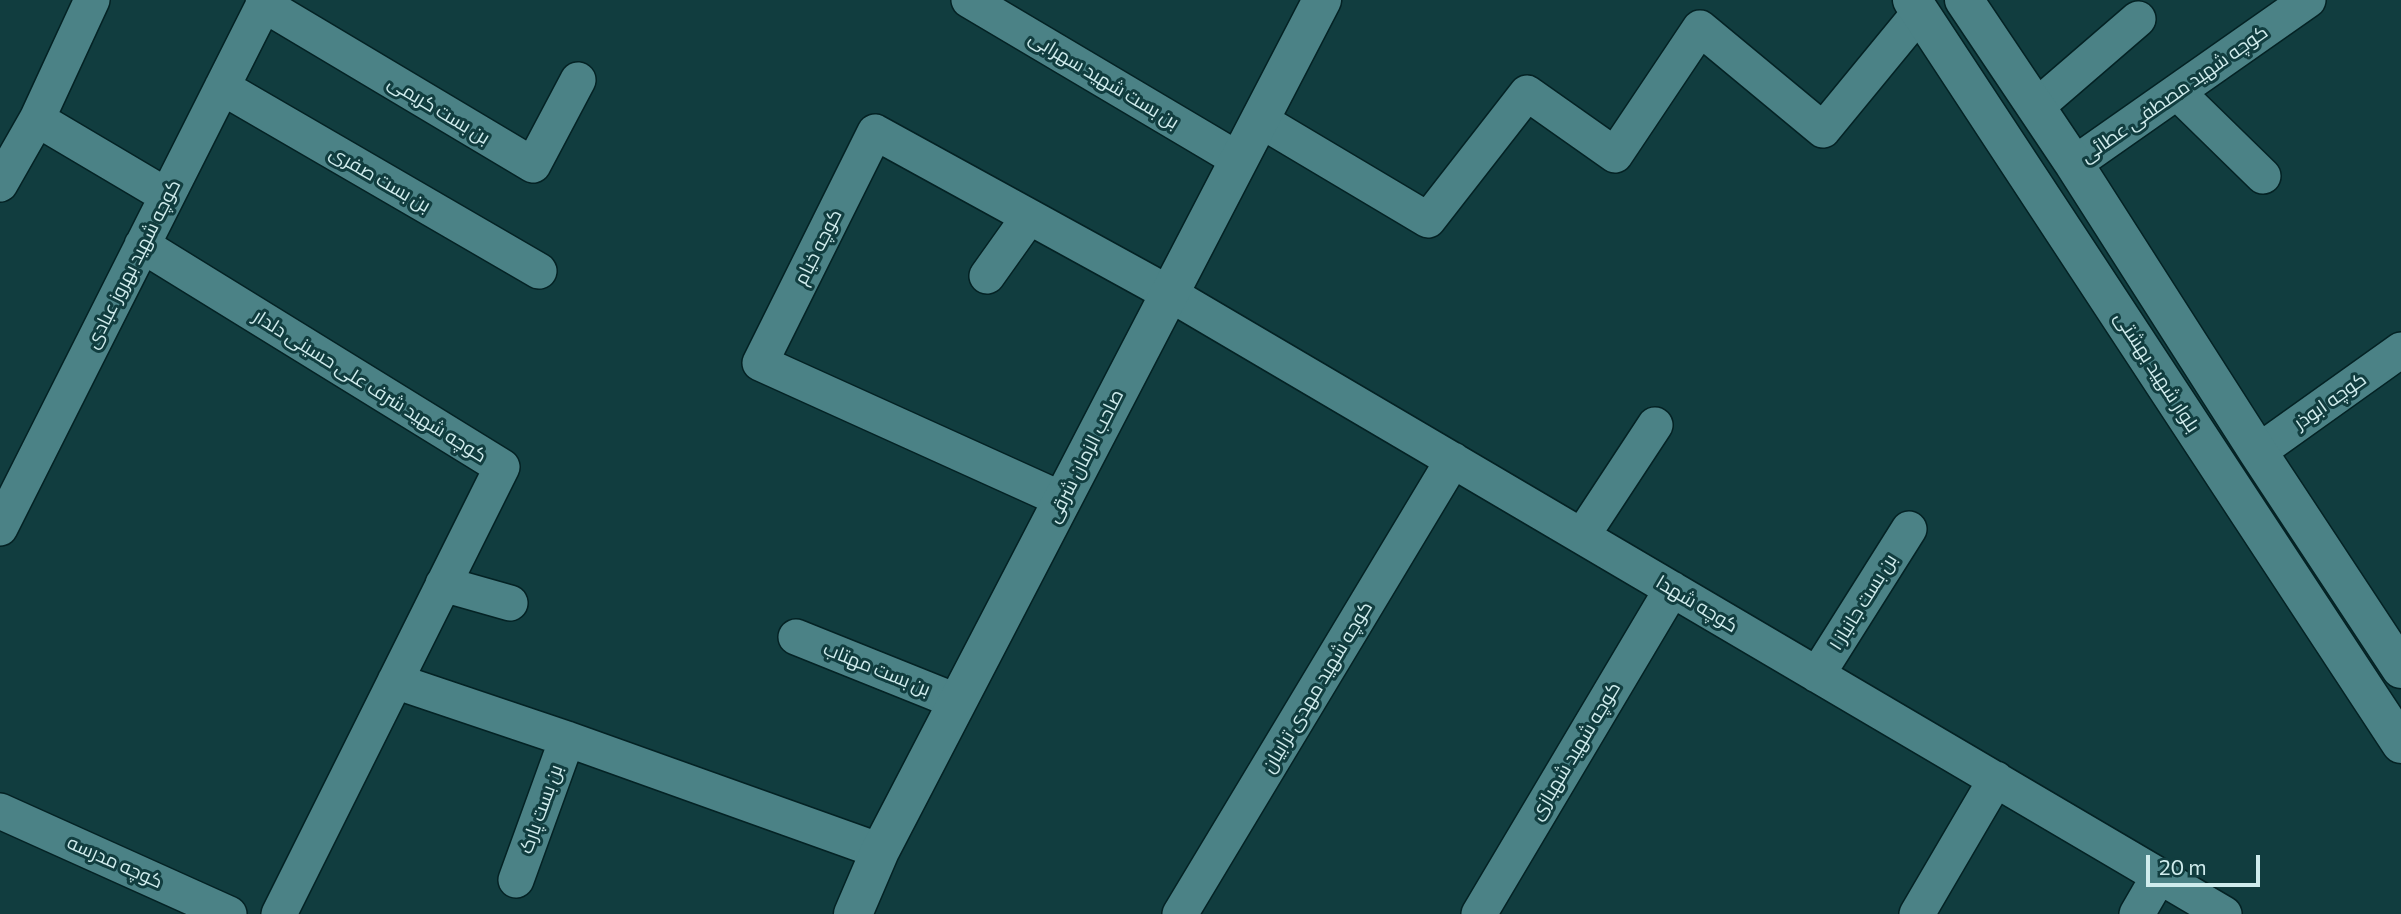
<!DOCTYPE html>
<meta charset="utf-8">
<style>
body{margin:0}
#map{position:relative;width:2401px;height:914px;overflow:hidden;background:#113d3f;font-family:Commissioner,sans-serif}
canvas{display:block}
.scale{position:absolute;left:2146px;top:855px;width:114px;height:32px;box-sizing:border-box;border:4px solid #d0eced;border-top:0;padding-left:9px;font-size:21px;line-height:24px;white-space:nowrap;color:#d0eced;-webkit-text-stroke:5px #113d3f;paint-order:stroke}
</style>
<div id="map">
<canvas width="2401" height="914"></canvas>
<div class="scale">20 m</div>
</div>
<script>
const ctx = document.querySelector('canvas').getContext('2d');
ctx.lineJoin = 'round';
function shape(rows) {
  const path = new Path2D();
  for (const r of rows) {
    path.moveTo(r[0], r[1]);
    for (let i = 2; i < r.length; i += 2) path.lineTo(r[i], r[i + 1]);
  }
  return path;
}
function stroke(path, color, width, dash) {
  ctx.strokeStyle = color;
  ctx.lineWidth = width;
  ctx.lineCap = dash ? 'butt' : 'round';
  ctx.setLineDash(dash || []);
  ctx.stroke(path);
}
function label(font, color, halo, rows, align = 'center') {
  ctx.font = font + ' Commissioner,Cairo,sans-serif';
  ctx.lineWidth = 6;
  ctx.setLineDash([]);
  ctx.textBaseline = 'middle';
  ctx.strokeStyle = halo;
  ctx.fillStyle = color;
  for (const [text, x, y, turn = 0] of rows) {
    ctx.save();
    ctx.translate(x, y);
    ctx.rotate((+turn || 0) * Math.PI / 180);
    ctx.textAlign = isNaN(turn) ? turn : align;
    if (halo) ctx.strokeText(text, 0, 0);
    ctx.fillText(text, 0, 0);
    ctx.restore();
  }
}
const street = shape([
 [969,0,1239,160],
 [263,4,533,165,578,80],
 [222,87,539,271],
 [2177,92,2263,176],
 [2036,107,2138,19],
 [37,119,167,196],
 [1260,120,1428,220,1527,93,1615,155,1700,28,1823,130,1920,12],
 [2074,164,2308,0],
 [0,184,37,119,92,0],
 [142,245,502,467,279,914],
 [987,276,1029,217],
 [2258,452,2401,350],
 [1063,500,760,363,875,132,1170,294,2224,914],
 [0,528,266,0],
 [1582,536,1655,425],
 [443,584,510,603],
 [796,637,958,702],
 [1817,675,1909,529],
 [395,681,567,739,880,851],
 [0,811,229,914],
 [516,880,567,739],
 [1180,914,1453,460],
 [1479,914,1672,589],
 [1917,914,1996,779],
 [2137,914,2159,876]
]);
const secondary = shape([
 [1912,0,2401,744],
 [1964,0,2074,164,2258,452,2401,669],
 [853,914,880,851,1322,0]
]);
const streetNames = [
 ["بن بست شهید سهرابی",1104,80,31],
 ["کوچه شهید مصطفی عطائی",2174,94,-35],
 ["بن بست کریمی",439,110,31],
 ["بن بست صفری",380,179,30],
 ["کوچه خیام",818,247,-63],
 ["کوچه شهید بهروز عبادی",133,264,-63],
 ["بلوار شهید بهشتی",2157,372,57],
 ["کوچه شهید شرف علی حسینی دلدار",370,386,32],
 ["کوچه ابوذر",2330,401,-35],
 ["صاحب الزمان شرقی",1085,456,-63],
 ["بن بست جانباز ۱",1863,602,-58],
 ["کوچه شهدا",1697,604,31],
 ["بن بست مهتاب",877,669,22],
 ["کوچه شهید مهدی ترابیان",1317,687,-59],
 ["کوچه شهید شهبازی",1575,751,-59],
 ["بن بست پارک",541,809,-70],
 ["کوچه مدرسه",115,862,24]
];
stroke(street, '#042224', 38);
stroke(secondary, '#042224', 41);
stroke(street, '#4b8286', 35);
stroke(secondary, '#4b8286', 38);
label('19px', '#d0eced', '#113d3f', streetNames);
</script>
